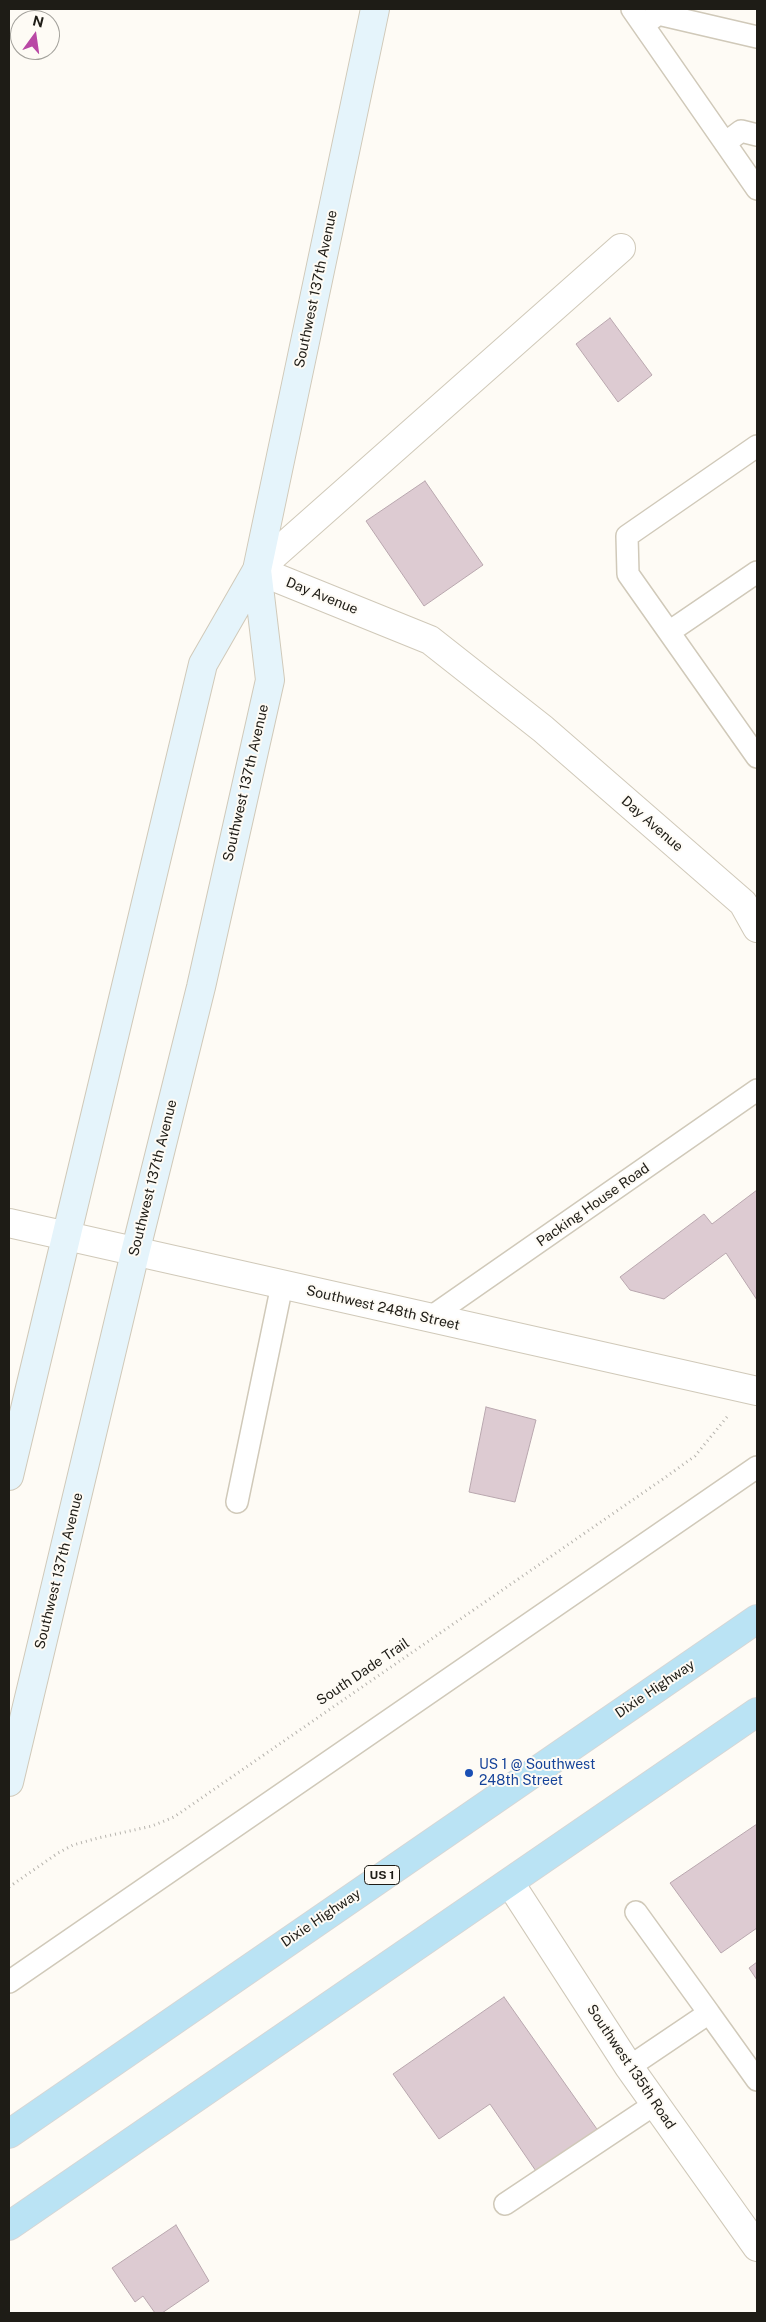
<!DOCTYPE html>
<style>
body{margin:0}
#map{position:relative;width:766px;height:2322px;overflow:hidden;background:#fefbf5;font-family:"Public Sans",sans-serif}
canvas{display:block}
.frame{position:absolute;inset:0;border:10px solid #1e1c16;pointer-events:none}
.north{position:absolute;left:10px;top:10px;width:50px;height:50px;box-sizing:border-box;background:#fefbf5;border:1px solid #a4a29c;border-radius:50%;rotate:14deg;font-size:14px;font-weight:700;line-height:20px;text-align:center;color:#1e1c16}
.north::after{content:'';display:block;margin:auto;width:18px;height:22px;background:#b948a5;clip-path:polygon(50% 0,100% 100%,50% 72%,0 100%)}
</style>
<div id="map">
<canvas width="766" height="2322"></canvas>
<div class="frame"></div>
<div class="north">N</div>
</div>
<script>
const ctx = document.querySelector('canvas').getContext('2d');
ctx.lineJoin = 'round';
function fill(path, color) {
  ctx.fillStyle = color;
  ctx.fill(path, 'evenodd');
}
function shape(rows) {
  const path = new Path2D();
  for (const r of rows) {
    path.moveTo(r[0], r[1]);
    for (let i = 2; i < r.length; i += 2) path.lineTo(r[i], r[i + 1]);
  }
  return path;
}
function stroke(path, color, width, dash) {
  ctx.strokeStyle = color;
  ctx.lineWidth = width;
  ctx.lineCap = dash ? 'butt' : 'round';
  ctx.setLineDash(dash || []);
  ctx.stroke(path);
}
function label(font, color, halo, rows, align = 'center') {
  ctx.font = font + ' "Public Sans",sans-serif';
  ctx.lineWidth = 4;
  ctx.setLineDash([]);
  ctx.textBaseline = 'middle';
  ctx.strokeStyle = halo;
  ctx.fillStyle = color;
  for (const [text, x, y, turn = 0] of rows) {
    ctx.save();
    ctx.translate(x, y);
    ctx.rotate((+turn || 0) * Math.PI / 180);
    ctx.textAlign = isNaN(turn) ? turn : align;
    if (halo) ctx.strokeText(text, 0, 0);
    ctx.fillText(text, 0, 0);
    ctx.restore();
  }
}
const building = shape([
 [610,318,652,375,618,402,576,344,610,318],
 [425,481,483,565,424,606,366,521,425,481],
 [757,1190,757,1300,726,1253,664,1299,630,1290,620,1277,704,1214,712,1224,757,1190],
 [486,1407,536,1420,515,1502,469,1492,486,1407],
 [757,1824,757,1928,721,1953,670,1883,757,1824],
 [757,1962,757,1980,749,1968,757,1962],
 [504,1997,599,2132,538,2174,490,2104,439,2139,393,2074,504,1997],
 [176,2225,209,2281,162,2313,155,2313,143,2296,135,2302,112,2268,176,2225]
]);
const path = shape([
 [9,1887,58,1853,73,1845,98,1838,152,1826,174,1817,663,1479,695,1456,727,1417]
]);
const service = shape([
 [632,9,757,189],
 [644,25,658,14,757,37],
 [725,143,741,131,757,135],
 [757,446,627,536,628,574,757,757],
 [669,632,757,572],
 [428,1319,757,1090],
 [237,1502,282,1285],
 [9,1982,757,1467],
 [709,2013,757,2080],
 [629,2067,709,2013,636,1912],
 [505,2204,655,2104]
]);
const minor = shape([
 [621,248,257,570,430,640,543,729,743,903,757,928],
 [510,1883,629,2067,757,2247]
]);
const tertiary = shape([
 [9,1223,757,1391]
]);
const secondary = shape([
 [9,1476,203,664,257,570],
 [9,1782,135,1253,201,987,270,680,257,570,375,9]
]);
const trunk = shape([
 [9,2134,757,1619],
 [9,2226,757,1712]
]);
const markers = [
 [469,1773,5,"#1a4fb4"]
];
const shields = [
 [382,1875,35]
];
const shieldNames = [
 ["US 1",382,1875]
];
const streetNames = [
 ["Southwest 137th Avenue",316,289,-78],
 ["Day Avenue",322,596,22],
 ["Southwest 137th Avenue",246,783,-77],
 ["Day Avenue",652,824,41],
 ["Southwest 137th Avenue",153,1178,-76],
 ["Packing House Road",593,1205,-35],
 ["Southwest 248th Street",383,1308,13],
 ["Southwest 137th Avenue",59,1571,-76],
 ["South Dade Trail",363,1672,-34],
 ["Dixie Highway",655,1689,-34],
 ["Dixie Highway",321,1918,-34],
 ["Southwest 135th Road",631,2067,56]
];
const transitNames = [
 ["US 1 @ Southwest",479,1765],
 ["248th Street",479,1781]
];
fill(building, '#ddcbd2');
stroke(building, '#b9a7ae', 1);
stroke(service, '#d0c9b9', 24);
stroke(minor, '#d0c9b9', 30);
stroke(tertiary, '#d0c9b9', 30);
stroke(secondary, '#d0c9b9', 30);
stroke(trunk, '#d6d6d5', 30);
stroke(path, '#b6b3ad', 3, [1, 4]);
stroke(service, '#fff', 21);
stroke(minor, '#fff', 28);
stroke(tertiary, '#fff', 28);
stroke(secondary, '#e5f4fb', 28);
stroke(trunk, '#bae3f4', 28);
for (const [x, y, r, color] of markers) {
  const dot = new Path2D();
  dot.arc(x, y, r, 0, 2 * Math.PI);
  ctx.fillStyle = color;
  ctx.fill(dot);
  stroke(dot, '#fefbf5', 2);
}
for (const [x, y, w] of shields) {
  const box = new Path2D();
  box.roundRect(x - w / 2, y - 9.5, w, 19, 4);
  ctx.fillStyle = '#fefbf5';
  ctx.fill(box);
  stroke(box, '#1e1c16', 1);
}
label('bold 12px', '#1e1c16', null, shieldNames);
label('14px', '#1e1c16', '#fefbf5', streetNames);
label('14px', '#164399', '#fefbf5', transitNames, 'left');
</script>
